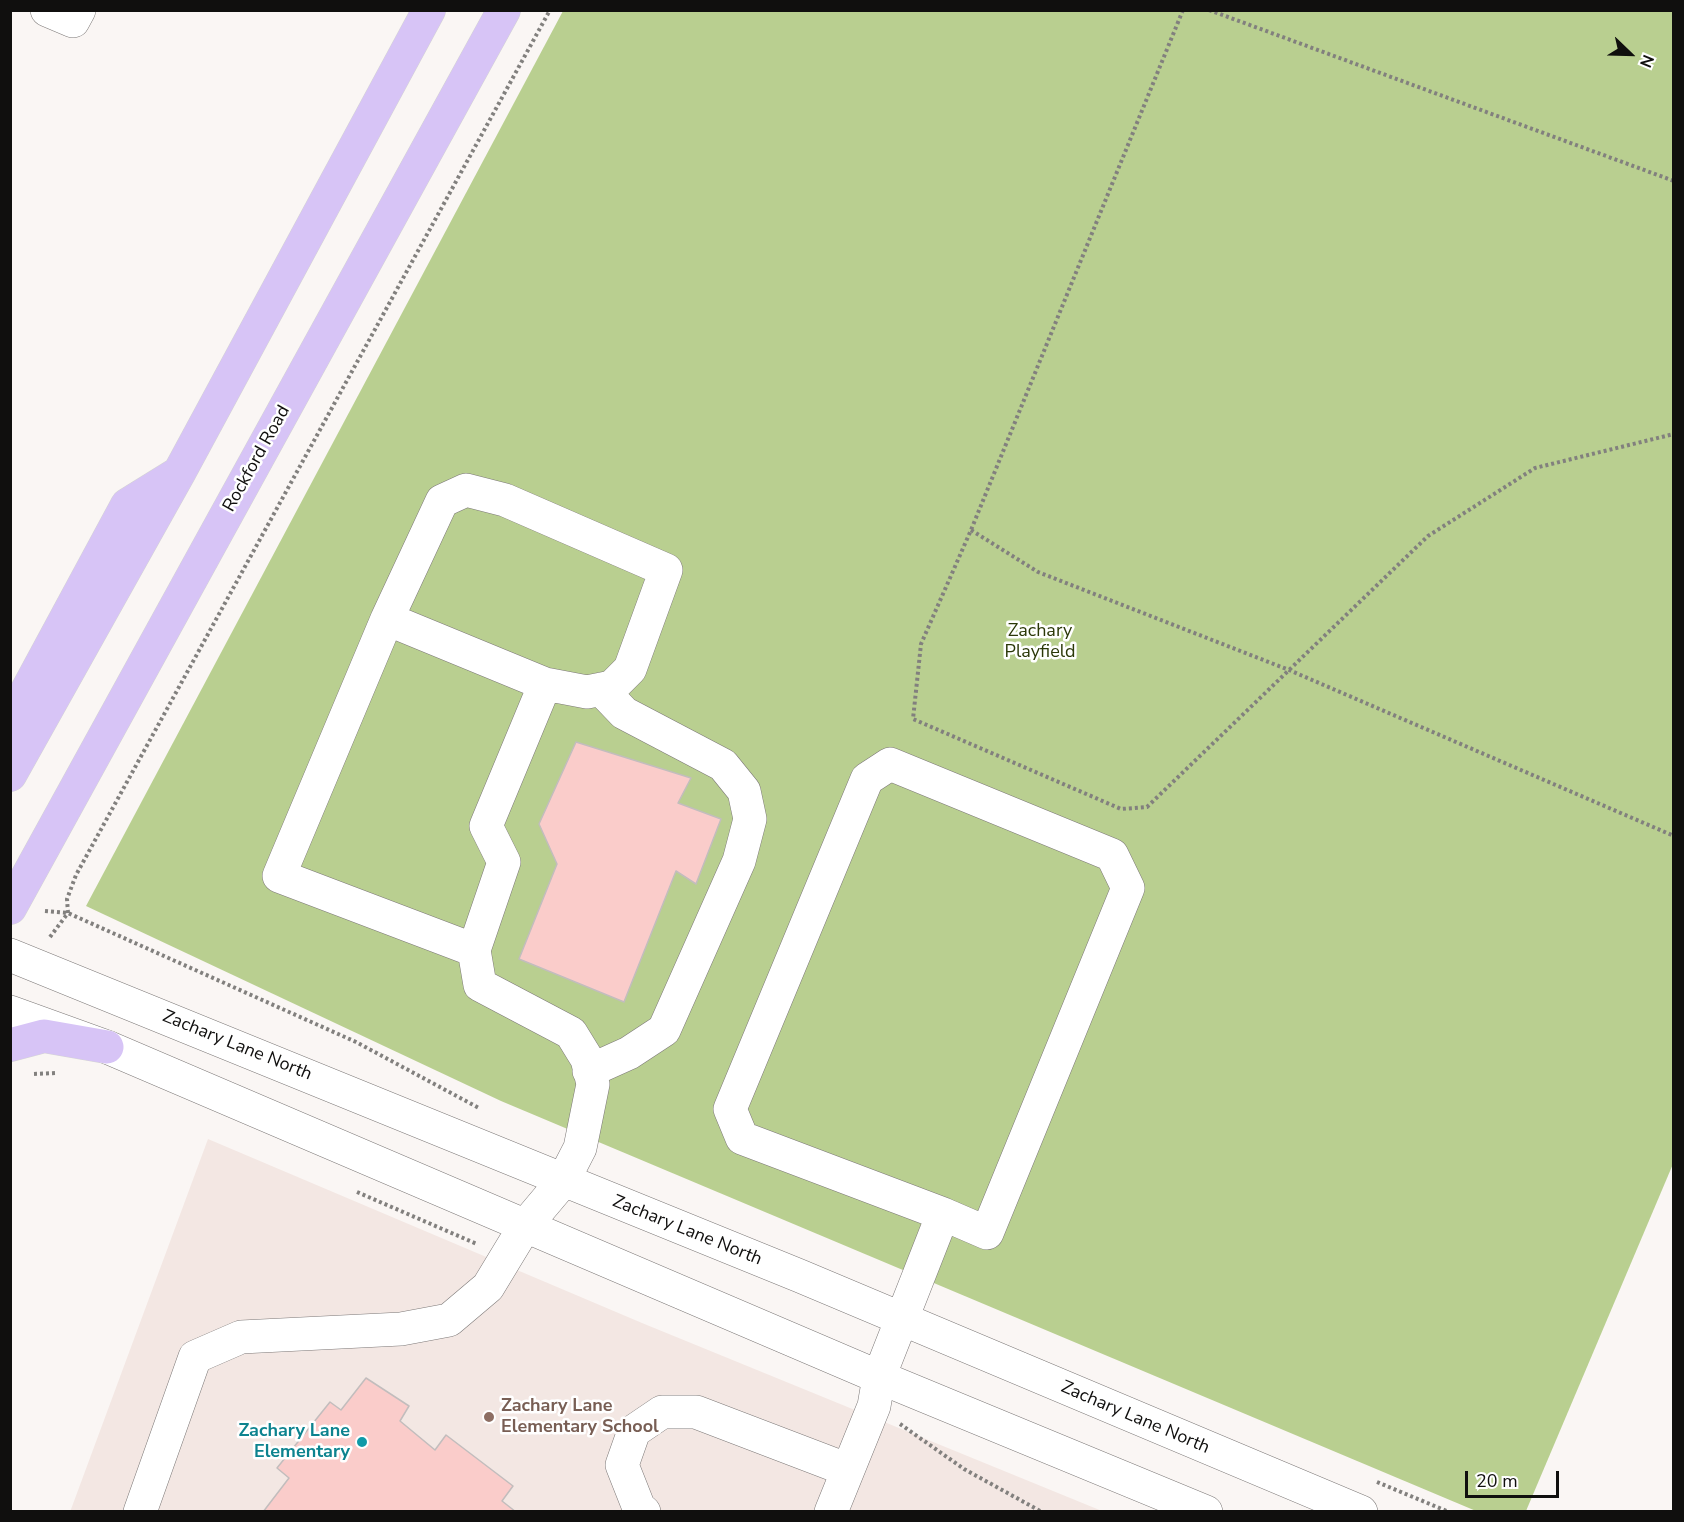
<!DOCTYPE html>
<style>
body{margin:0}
#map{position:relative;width:1684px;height:1522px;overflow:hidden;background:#faf6f4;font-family:"Nunito Sans",sans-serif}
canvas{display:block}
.frame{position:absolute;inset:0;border:12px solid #100f0e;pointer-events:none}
.north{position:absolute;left:1600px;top:24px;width:60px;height:60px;-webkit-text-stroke:4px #fff;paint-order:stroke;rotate:113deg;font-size:16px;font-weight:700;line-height:24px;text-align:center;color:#100f0e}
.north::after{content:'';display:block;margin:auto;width:21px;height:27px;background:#100f0e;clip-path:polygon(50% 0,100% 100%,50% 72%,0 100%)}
.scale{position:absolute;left:1465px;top:1471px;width:94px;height:27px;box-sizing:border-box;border:3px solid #100f0e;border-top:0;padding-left:8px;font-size:18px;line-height:21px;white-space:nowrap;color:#100f0e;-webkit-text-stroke:4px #fff;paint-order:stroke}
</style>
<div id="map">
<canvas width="1684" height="1522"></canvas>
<div class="frame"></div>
<div class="north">N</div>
<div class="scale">20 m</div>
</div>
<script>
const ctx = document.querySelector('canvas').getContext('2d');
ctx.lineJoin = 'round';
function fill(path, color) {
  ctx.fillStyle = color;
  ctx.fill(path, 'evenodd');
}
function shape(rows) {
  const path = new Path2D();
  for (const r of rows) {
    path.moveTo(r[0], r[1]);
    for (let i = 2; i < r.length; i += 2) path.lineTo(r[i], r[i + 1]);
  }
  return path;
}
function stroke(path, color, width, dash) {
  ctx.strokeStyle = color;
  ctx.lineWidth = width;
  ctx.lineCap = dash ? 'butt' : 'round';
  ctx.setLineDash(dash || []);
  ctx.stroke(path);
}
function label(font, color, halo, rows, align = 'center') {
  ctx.font = font + ' "Nunito Sans",sans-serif';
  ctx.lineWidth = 5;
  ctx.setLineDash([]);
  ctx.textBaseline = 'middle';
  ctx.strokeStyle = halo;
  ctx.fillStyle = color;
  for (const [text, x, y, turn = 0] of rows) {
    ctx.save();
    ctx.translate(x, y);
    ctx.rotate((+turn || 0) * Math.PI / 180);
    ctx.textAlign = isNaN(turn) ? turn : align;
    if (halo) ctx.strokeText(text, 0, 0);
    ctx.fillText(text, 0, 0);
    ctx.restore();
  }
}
const built = shape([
 [208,1139,642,1323,1102,1511,70,1512]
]);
const green = shape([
 [563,11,1673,11,1673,1164,1526,1511,1476,1511,501,1101,86,906]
]);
const building = shape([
 [576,742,691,778,678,803,721,819,696,884,676,871,624,1002,519,959,557,864,539,824,576,742],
 [366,1378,409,1406,400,1421,435,1450,446,1435,513,1486,502,1501,516,1512,263,1512,289,1478,277,1468,330,1402,341,1410,366,1378]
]);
const path = shape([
 [1183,10,971,530,921,644,913,719,1121,809,1147,807,1428,536,1535,468,1674,434],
 [1209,10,1674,181],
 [971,530,1038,572,1289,670,1674,836],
 [45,911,68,913,356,1042,479,1108],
 [50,937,68,913,67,899,76,875,550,10],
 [34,1074,57,1073],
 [357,1192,477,1244],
 [900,1424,964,1469,1042,1512],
 [1377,1482,1449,1512]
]);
const minor = shape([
 [47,10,73,21,79,10],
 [387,619,442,501,466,490,505,500,666,570,630,669,612,687,587,692,545,684],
 [10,955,800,1276,1361,1512],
 [10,1012,107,1047,879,1377,1206,1512],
 [589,1071,629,1053,664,1030,739,861,750,819,744,791,723,765,624,713,601,689],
 [140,1512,195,1357,241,1337,401,1329,449,1320,488,1287,525,1226,563,1181,580,1148,593,1084,587,1059,571,1033,480,985,474,950,504,862,486,826,545,684,387,619,279,876,474,950],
 [644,1512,639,1508,622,1465,634,1431,662,1412,696,1412,848,1470],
 [831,1512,874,1406,879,1377,943,1214,987,1233,1128,888,1112,855,890,764,867,779,730,1109,742,1138,943,1214]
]);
const major = shape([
 [10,722,127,505,177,474],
 [10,775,179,473,429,10],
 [10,908,504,10],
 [10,1045,44,1036,107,1047]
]);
const markers = [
 [489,1417,6,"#8d6e63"],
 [362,1442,6,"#0f9aa8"]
];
const streetNames = [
 ["Rockford Road",257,459,-61],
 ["Zachary Lane North",237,1046,22],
 ["Zachary Lane North",687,1231,22],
 ["Zachary Lane North",1135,1418,23]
];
const parkNames = [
 ["Zachary",1040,632],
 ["Playfield",1040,653]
];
const educationNames = [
 ["Zachary Lane",501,1407],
 ["Elementary School",501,1428]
];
const cultureNames = [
 ["Zachary Lane",350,1432],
 ["Elementary",350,1453]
];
fill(built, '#f3e7e3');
fill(green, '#b9cf90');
fill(building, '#faccca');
stroke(building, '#c2bdbd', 1.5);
stroke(minor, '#7d7978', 34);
stroke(major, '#d4d4d4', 34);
stroke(path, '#82807e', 4, [3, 3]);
stroke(minor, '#fff', 33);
stroke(major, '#d7c4f6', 33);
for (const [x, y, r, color] of markers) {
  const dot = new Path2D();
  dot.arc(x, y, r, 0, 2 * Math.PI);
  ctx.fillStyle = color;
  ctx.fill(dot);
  stroke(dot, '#fff', 2);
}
label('18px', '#100f0e', '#fff', streetNames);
label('18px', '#2b3808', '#fff', parkNames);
label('bold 18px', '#785e54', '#fff', educationNames, 'left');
label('bold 18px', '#0d838f', '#fff', cultureNames, 'right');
</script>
